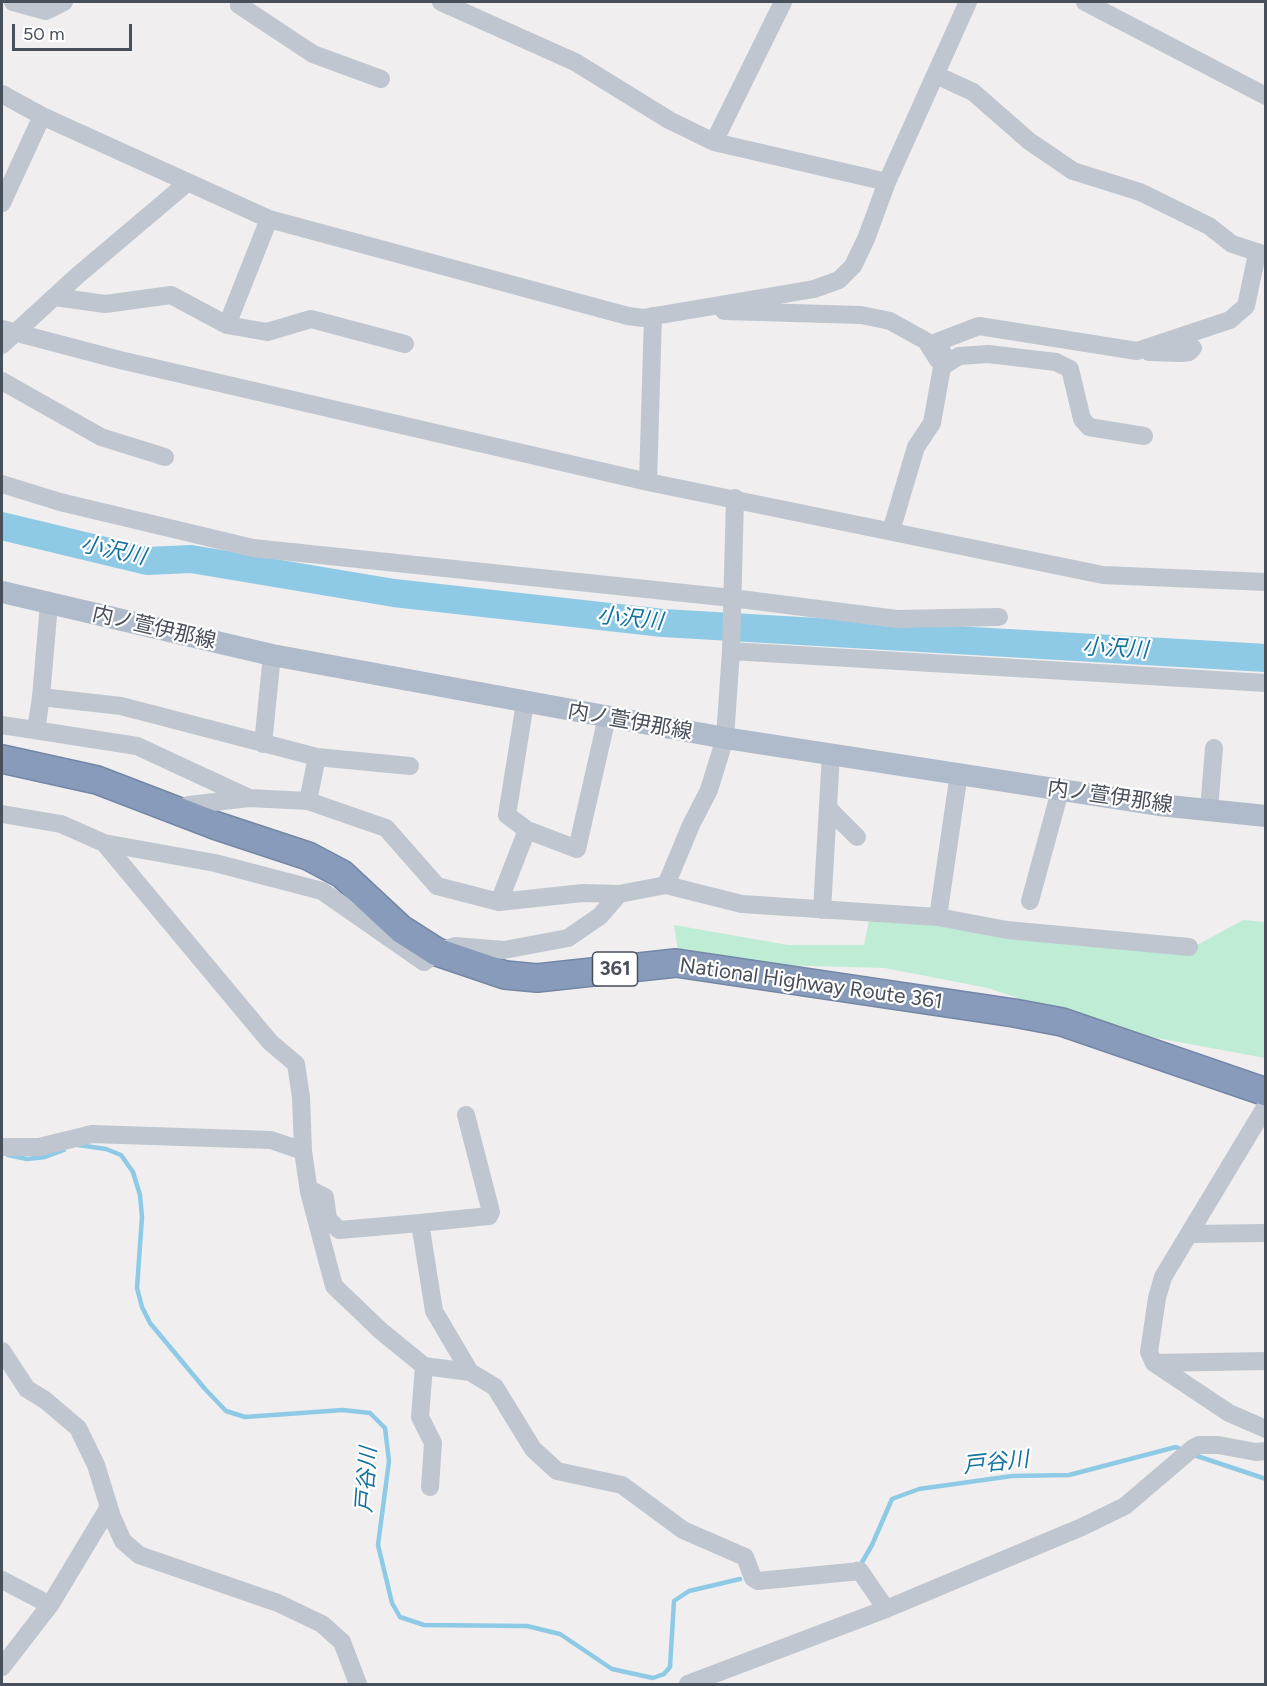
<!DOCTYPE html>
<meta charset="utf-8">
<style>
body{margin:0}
#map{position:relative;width:1267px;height:1686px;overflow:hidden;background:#f0eeee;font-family:Figtree,sans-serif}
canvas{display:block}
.frame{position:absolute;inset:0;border:3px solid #474f5a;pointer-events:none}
.scale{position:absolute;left:12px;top:24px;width:120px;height:27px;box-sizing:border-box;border:3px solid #474f5a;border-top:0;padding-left:8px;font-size:18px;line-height:21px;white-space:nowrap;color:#474f5a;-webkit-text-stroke:4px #fff;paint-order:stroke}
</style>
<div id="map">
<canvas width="1267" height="1686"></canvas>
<div class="frame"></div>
<div class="scale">50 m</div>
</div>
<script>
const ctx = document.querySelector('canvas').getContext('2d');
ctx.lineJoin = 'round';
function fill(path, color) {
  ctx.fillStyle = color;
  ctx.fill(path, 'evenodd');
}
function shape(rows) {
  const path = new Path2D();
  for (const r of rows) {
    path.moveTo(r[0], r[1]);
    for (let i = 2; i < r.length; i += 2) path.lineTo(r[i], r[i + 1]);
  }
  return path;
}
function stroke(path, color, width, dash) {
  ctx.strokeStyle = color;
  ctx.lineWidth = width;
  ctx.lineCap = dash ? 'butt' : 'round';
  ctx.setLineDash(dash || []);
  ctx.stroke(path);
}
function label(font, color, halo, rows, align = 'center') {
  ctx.font = font + ' Figtree,"Noto Sans JP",sans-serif';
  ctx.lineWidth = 4.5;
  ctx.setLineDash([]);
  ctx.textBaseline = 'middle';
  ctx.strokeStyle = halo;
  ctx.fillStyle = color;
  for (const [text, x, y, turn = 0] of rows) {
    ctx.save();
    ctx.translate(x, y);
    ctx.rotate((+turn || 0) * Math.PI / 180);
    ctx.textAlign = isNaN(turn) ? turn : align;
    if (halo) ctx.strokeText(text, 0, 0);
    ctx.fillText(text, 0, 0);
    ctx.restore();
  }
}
const green = shape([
 [897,913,1031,940,1199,944,1243,920,1265,922,1265,1058,1114,1030,988,988,885,968,734,964,678,951,674,925,788,945,864,945,869,920]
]);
const stream = shape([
 [78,1145,106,1149,121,1155,133,1172,140,1195,142,1217,137,1288,142,1307,150,1323,205,1389,226,1411,245,1417,343,1410,370,1413,385,1428,389,1461,378,1545,392,1603,400,1617,424,1625,527,1626,560,1634,612,1669,653,1678,664,1674,670,1667,674,1601,689,1591,740,1579],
 [8,1155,27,1159,45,1157,64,1150],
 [1191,1454,1266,1479],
 [856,1564,861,1564,872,1545,892,1499,919,1489,1012,1476,1069,1475,1176,1447,1184,1451]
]);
const river = shape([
 [2,526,147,561,191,559,394,593,663,623,1266,658]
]);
const minor = shape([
 [13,2,46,11,64,2],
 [240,2,239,5,313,54,381,79],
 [441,2,575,62,669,120,714,142,887,182],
 [1085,2,1266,96],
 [936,75,973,92,1029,141,1073,171,1140,192,1209,226,1232,244,1266,255],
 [2,94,42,116,269,219,628,316,643,318,814,289,839,280,853,266,866,239,887,182,968,2],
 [714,142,783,2],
 [2,203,42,116],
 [55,297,105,304,171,295,227,325,267,332,311,319,405,344],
 [724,311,861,315,876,318,890,321,926,341,938,360],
 [227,325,269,219],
 [2,329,120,360,648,482,1103,575,1266,582],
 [2,345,77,276,187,183],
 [1149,352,1182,353,1189,352,1193,348],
 [948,363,937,342,979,326,1137,351,1230,320,1246,306,1257,254],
 [2,381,101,437,165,457],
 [648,482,653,316],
 [2,484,60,502,253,548,732,598,897,619,999,617],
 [891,531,916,447,932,423,942,367,959,356,988,354,1056,362,1070,369,1082,419,1089,427,1144,436],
 [731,651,1266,683],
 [41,697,121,706,317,757,410,766],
 [525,703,507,815,527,830],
 [2,725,137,746,249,798],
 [36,730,41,697,49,604],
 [263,744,272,655],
 [308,801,317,757],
 [828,808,857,837],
 [178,810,189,805,249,798,308,801,386,828,437,886,499,902,583,893,619,894],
 [1209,810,1214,748],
 [2,814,61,824,104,843,215,863,322,891,424,962,437,952,455,946,504,950,568,938,600,916,619,894,666,885,691,825,709,790,725,738,731,651,735,498],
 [104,843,270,1042,296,1064,301,1097,303,1151,309,1192,334,1286,381,1331,424,1366,470,1372,495,1387,533,1449,557,1471,622,1485,683,1530,745,1557,753,1578,758,1581,860,1571,886,1609],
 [666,885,742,904,938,917,1007,930,1189,947],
 [1030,901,1060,791],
 [499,902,527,830,577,849,607,717],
 [822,910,831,754],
 [938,917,959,773],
 [1266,1106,1163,1277,1157,1298,1149,1352,1154,1363,1229,1413,1266,1429],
 [2,1147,39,1147,92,1134,271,1140,303,1151],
 [309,1192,313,1191,325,1197,328,1219,339,1230,420,1223,434,1311,470,1372],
 [420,1223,489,1216,491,1212,466,1115],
 [1189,1234,1266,1233],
 [2,1351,27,1389,45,1400,78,1428,96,1465,112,1517,123,1541,139,1555,278,1603,322,1624,342,1642,358,1684],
 [1154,1363,1266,1361],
 [424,1366,420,1417,433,1443,430,1487],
 [2,1580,50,1605],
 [2,1667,50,1605,109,1507],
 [688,1684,886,1609,1082,1527,1125,1506,1193,1448,1199,1445,1218,1445,1256,1452,1266,1451]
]);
const major = shape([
 [2,592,272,655,725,738,1159,805,1266,816]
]);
const highway = shape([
 [2,759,97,780,217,826,308,856,342,874,401,929,437,952,505,975,537,978,676,963,1014,1013,1062,1022,1266,1092]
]);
const shields = [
 [615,969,45]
];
const shieldNames = [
 ["361",615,969]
];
const streetNames = [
 ["内ノ萱伊那線",154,628,13],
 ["内ノ萱伊那線",630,722,10],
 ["内ノ萱伊那線",1110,797,8],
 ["National Highway Route 361",811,984,8]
];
const waterNames = [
 ["小沢川",113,551,12],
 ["小沢川",630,619,6],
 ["小沢川",1115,649,3],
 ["戸谷川",996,1463,-6],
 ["戸谷川",367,1480,-86]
];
fill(green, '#beecd5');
stroke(stream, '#8ecae6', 4.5);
stroke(river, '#8ecae6', 28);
stroke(highway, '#7386a6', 30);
stroke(minor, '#bfc6cf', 18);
stroke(major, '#afbacb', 22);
stroke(highway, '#889bba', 27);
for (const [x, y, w] of shields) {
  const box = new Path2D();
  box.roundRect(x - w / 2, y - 17, w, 34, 4.5);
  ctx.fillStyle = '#fff';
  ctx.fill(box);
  stroke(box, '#474f5a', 1.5);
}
label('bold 20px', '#474f5a', null, shieldNames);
label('21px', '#474f5a', '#fff', streetNames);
label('italic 22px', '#1472a0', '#fff', waterNames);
</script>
